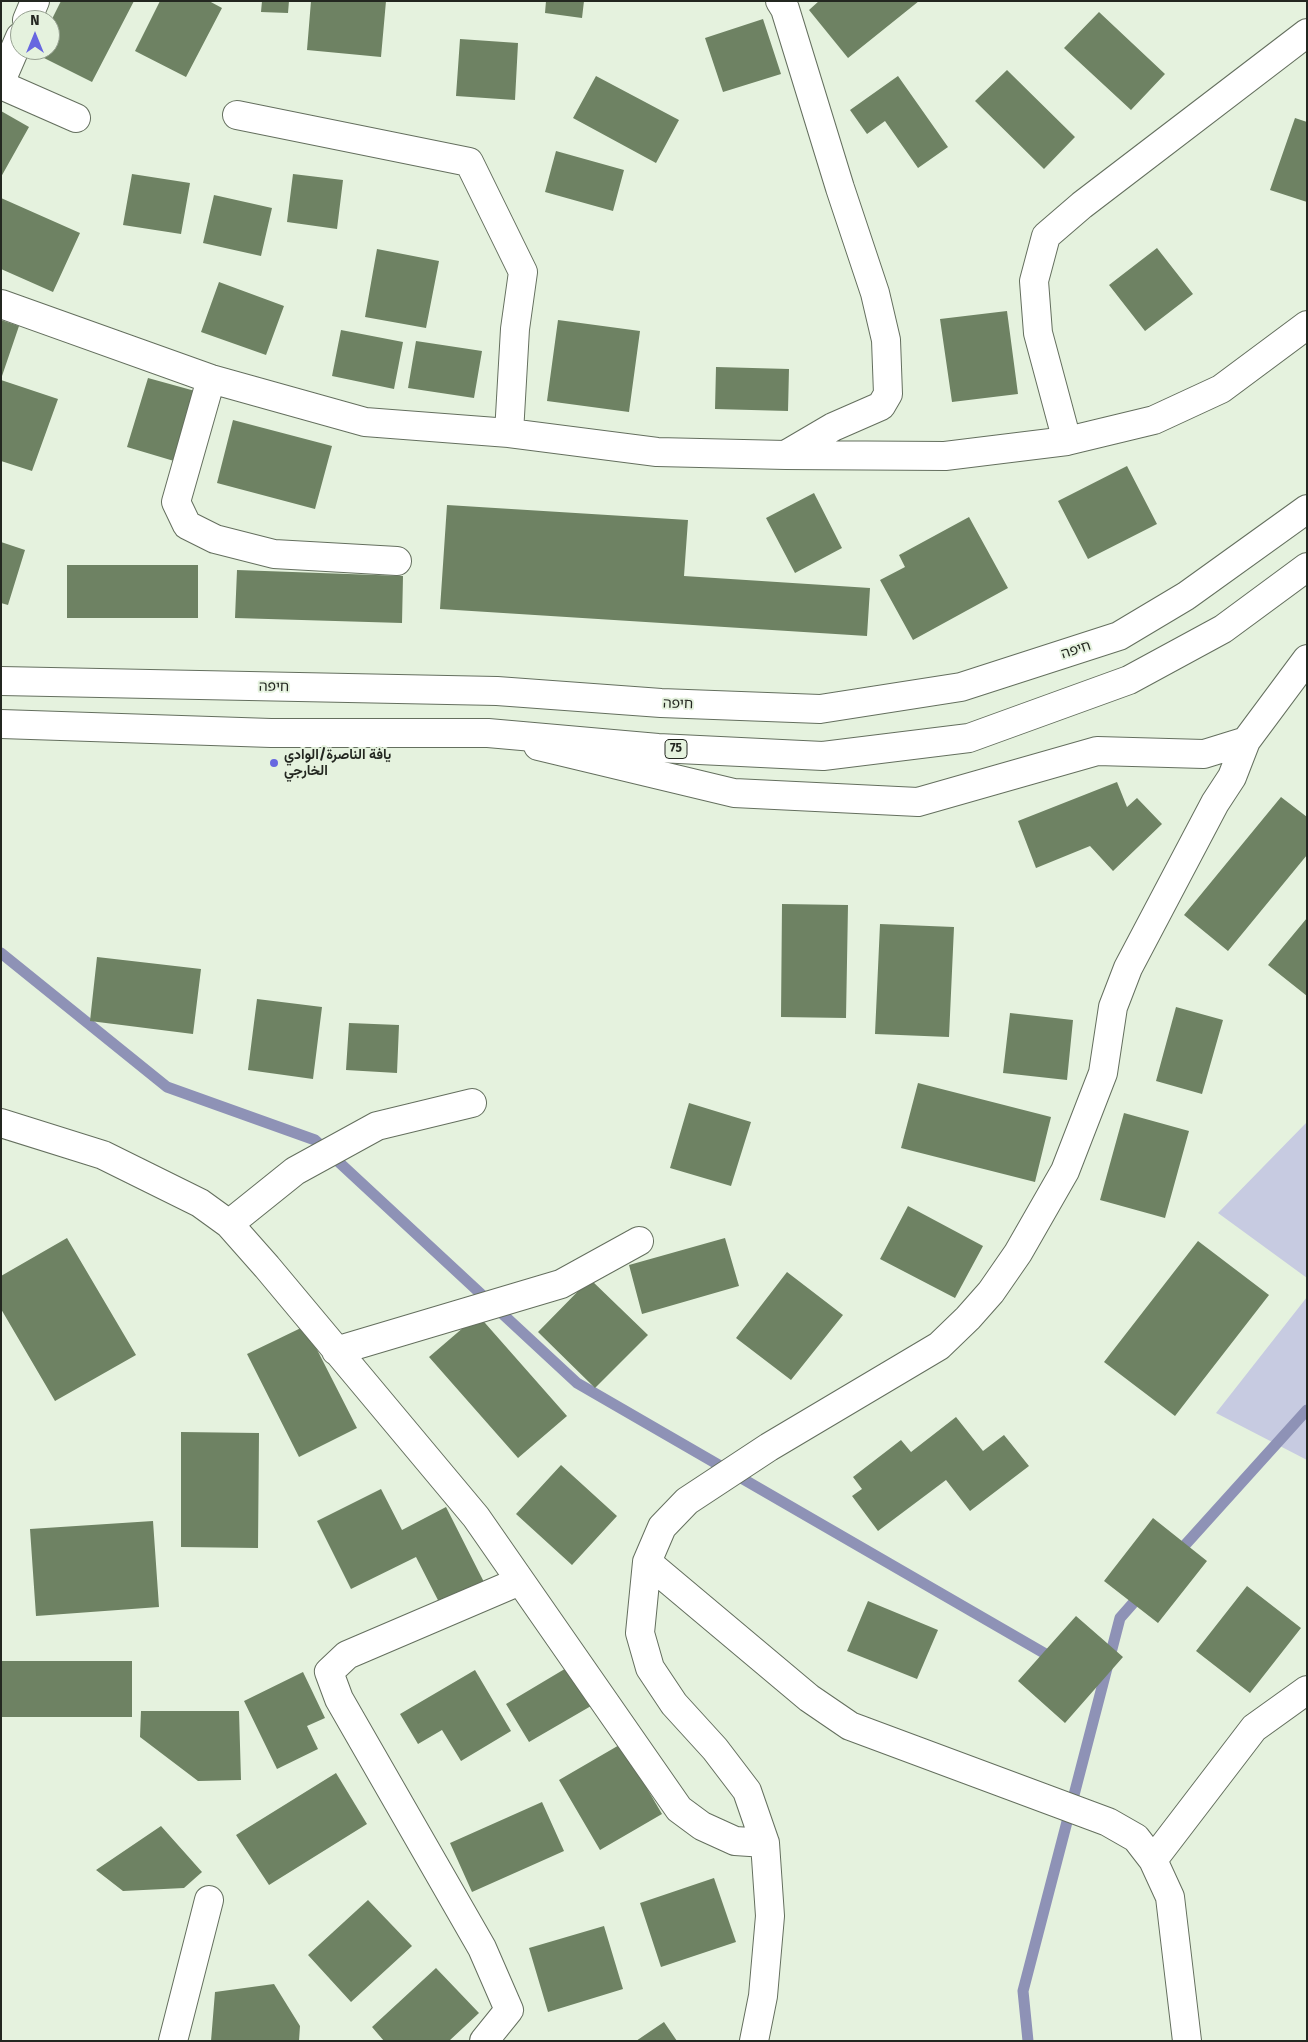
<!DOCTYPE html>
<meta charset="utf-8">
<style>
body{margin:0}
#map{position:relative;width:1308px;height:2042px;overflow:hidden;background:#e5f2de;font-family:"Fira Sans",sans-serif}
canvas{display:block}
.frame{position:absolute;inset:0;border:2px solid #232720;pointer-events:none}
.north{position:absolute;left:10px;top:10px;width:50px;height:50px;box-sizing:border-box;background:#e5f2de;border:1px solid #97a192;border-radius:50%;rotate:0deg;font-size:14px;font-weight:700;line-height:20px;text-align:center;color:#232720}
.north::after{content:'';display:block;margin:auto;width:18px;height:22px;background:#6767e0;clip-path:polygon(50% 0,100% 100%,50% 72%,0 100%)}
</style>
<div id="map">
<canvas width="1308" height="2042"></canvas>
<div class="frame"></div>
<div class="north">N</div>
</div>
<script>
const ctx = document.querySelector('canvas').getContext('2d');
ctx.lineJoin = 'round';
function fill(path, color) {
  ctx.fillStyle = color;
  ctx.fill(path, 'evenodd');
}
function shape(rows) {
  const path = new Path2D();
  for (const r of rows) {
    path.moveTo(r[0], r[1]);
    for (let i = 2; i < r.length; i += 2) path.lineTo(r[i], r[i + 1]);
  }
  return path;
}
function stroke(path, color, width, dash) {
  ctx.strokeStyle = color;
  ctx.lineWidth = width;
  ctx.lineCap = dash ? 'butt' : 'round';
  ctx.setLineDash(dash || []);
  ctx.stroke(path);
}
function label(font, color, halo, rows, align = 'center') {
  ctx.font = font + ' "Fira Sans",Vazirmatn,"Noto Sans Hebrew",sans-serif';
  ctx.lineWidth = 4;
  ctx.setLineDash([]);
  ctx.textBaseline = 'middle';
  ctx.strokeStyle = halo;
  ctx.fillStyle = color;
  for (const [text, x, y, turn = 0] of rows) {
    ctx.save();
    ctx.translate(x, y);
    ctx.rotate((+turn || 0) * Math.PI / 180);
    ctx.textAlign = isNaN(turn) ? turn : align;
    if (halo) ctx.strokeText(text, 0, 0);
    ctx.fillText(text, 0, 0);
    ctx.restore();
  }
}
const green = shape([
 [1307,1122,1307,1278,1218,1213],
 [1307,1297,1307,1460,1216,1413]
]);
const stream = shape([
 [1,953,167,1087,315,1140,577,1383,1056,1660],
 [1176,1555,1307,1410],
 [1028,2041,1023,1991,1120,1618,1142,1593]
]);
const building = shape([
 [61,1,134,1,92,82,34,53,36,50,50,50,50,23],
 [160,1,209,1,222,8,186,77,135,51],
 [262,1,289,1,288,13,261,12],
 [311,1,386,1,381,57,307,50],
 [546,1,584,1,582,18,545,13],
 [819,1,919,1,848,58,809,10],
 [1099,12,1165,74,1131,110,1064,48],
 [763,19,781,74,723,92,705,38],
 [460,39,518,43,515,100,456,96],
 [1007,70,1075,137,1044,169,975,101],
 [596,76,679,120,656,163,573,118],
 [898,76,948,147,918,168,885,121,867,134,850,110],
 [1,111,29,127,1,177],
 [1295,118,1307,122,1307,202,1270,190],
 [556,151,624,170,613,211,545,192],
 [132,174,190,183,181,234,123,225],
 [293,174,343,180,337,229,287,222],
 [214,195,272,208,261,256,203,243],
 [1,198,80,233,53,292,1,269],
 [1157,248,1193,294,1145,331,1109,285],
 [377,249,439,261,426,328,365,317],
 [219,282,284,306,266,355,201,332],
 [1007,311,1018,394,952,402,940,319],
 [1,320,19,326,2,376,1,376],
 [558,320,640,331,629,412,547,401],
 [341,330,403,342,394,389,332,376],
 [416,341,482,351,474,398,408,388],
 [716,367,789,369,788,411,715,409],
 [148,378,195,391,174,461,127,447],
 [1,380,58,399,32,471,1,461],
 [233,420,332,446,315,509,217,483],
 [1127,466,1157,524,1088,559,1058,501],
 [814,493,842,548,795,573,766,518],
 [447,505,688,520,684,576,870,588,867,636,440,609],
 [969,517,1008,588,913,640,880,580,905,567,899,555],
 [1,542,25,550,8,605,1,603],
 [67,565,198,565,198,618,67,618],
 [237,570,403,576,402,623,235,618],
 [1117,782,1127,807,1137,798,1162,824,1113,871,1090,846,1036,868,1018,821],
 [1281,797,1307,817,1307,855,1228,951,1184,915],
 [782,904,848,905,846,1018,781,1017],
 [1307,918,1307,996,1268,965],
 [880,924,954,927,949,1037,875,1034],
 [97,957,201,969,193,1034,90,1021],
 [257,999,322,1007,313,1079,248,1070],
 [1176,1007,1223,1020,1202,1094,1156,1081],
 [1010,1013,1073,1020,1067,1080,1003,1073],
 [349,1023,399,1025,397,1073,346,1070],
 [918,1083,1051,1117,1035,1182,901,1148],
 [689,1103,751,1122,731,1186,670,1168],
 [1124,1113,1189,1131,1165,1218,1100,1200],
 [908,1206,983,1246,955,1298,880,1259],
 [67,1238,136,1355,55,1401,1,1309,1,1276],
 [725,1238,739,1286,642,1314,629,1265],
 [1198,1241,1269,1295,1175,1416,1104,1362],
 [787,1272,843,1315,791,1380,736,1338],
 [590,1279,648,1335,595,1388,538,1332],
 [478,1315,567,1416,518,1458,429,1357],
 [305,1326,357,1428,299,1457,247,1354],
 [956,1417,983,1451,1004,1435,1029,1466,970,1511,946,1480,878,1531,852,1496,862,1489,853,1477,901,1440,911,1452],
 [181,1432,259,1433,258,1548,181,1547],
 [561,1465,617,1516,572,1565,516,1514],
 [381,1489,402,1530,446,1507,486,1586,442,1608,416,1557,351,1589,317,1521],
 [1153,1518,1207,1561,1158,1623,1104,1581],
 [153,1521,159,1607,36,1616,30,1529],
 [1247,1586,1301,1628,1250,1693,1196,1651],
 [868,1601,938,1630,917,1679,847,1651],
 [1076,1616,1123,1657,1065,1723,1018,1681],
 [1,1661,132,1661,132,1717,1,1717],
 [568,1667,591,1706,529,1742,506,1704],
 [475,1670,511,1731,461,1761,442,1730,418,1744,400,1714],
 [303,1672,325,1718,307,1726,318,1749,277,1769,244,1701],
 [141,1711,239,1711,241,1780,198,1781,140,1737],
 [621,1744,662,1814,600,1850,559,1780],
 [336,1773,367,1824,269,1885,236,1835],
 [542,1802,564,1851,472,1892,450,1843],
 [161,1826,202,1872,184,1888,123,1891,96,1870],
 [714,1878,736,1942,661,1967,640,1903],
 [368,1900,412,1946,351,2002,308,1955],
 [604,1926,623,1989,548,2012,529,1948],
 [436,1968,479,2013,449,2041,384,2041,372,2027],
 [274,1984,300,2026,299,2041,211,2041,215,1992],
 [664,2022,677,2041,636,2041]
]);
const minor = shape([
 [780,1,785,9,840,188,875,293,886,340,888,394,881,406,833,427,787,454],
 [27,20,35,1],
 [1,81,20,37],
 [1,85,76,118],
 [237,115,469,162,523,272,515,329,509,433],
 [1,304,211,379,365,422,509,433,657,452,786,455,945,456,1067,441,1154,420,1221,389,1307,325],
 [211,379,176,502,187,525,215,539,274,554,397,561],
 [1067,441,1038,333,1034,281,1046,236,1082,205,1307,33],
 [538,746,734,793,918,802,1097,751,1204,754,1246,741,1307,659],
 [1,1123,103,1155,200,1203,229,1224,267,1267,476,1517,679,1809,702,1826,735,1841,765,1843],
 [229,1224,295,1171,377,1126,472,1103],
 [336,1351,561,1284,639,1241],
 [647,1562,809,1698,850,1726,1108,1822,1136,1838,1153,1860,1170,1897,1187,2041],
 [1153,1860,1254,1728,1307,1690],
 [173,2041,209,1900],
 [484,2041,509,2010,482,1948,339,1699,329,1672,347,1655,520,1581],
 [754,2041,763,1996,770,1916,765,1843,747,1791,715,1749,674,1704,650,1668,640,1633,647,1562,662,1527,687,1501,769,1447,939,1346,968,1318,991,1292,1018,1253,1065,1171,1103,1073,1113,1007,1128,968,1215,803,1232,777,1246,741]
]);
const highway = shape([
 [1,681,497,691,661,703,820,709,961,687,1119,636,1186,596,1307,509],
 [1,724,271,733,488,733,658,748,823,756,969,738,1129,680,1223,629,1307,567]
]);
const markers = [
 [274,763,5,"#6767e0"]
];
const shields = [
 [676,749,22]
];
const shieldNames = [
 ["75",676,749]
];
const streetNames = [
 ["חיפה",1076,650,-18],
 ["חיפה",274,687,1],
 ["חיפה",678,704,2]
];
const poiNames = [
 ["يافة الناصرة/الوادي",284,755],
 ["الخارجي",284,771]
];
fill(green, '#c7cbe1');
stroke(stream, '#8e92b6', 11);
fill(building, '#6e8263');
stroke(minor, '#646f5e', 30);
stroke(highway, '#646f5e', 30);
stroke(minor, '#fff', 28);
stroke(highway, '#fff', 28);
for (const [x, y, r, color] of markers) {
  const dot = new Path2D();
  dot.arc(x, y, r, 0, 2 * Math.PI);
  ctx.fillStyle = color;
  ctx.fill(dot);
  stroke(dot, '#e5f2de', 2);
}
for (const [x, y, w] of shields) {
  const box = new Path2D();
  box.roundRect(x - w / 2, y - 9.5, w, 19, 4);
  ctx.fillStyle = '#e5f2de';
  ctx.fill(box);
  stroke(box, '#232720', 1);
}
label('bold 12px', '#232720', null, shieldNames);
label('14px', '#232720', '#e5f2de', streetNames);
label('bold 14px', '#232720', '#e5f2de', poiNames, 'left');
</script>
